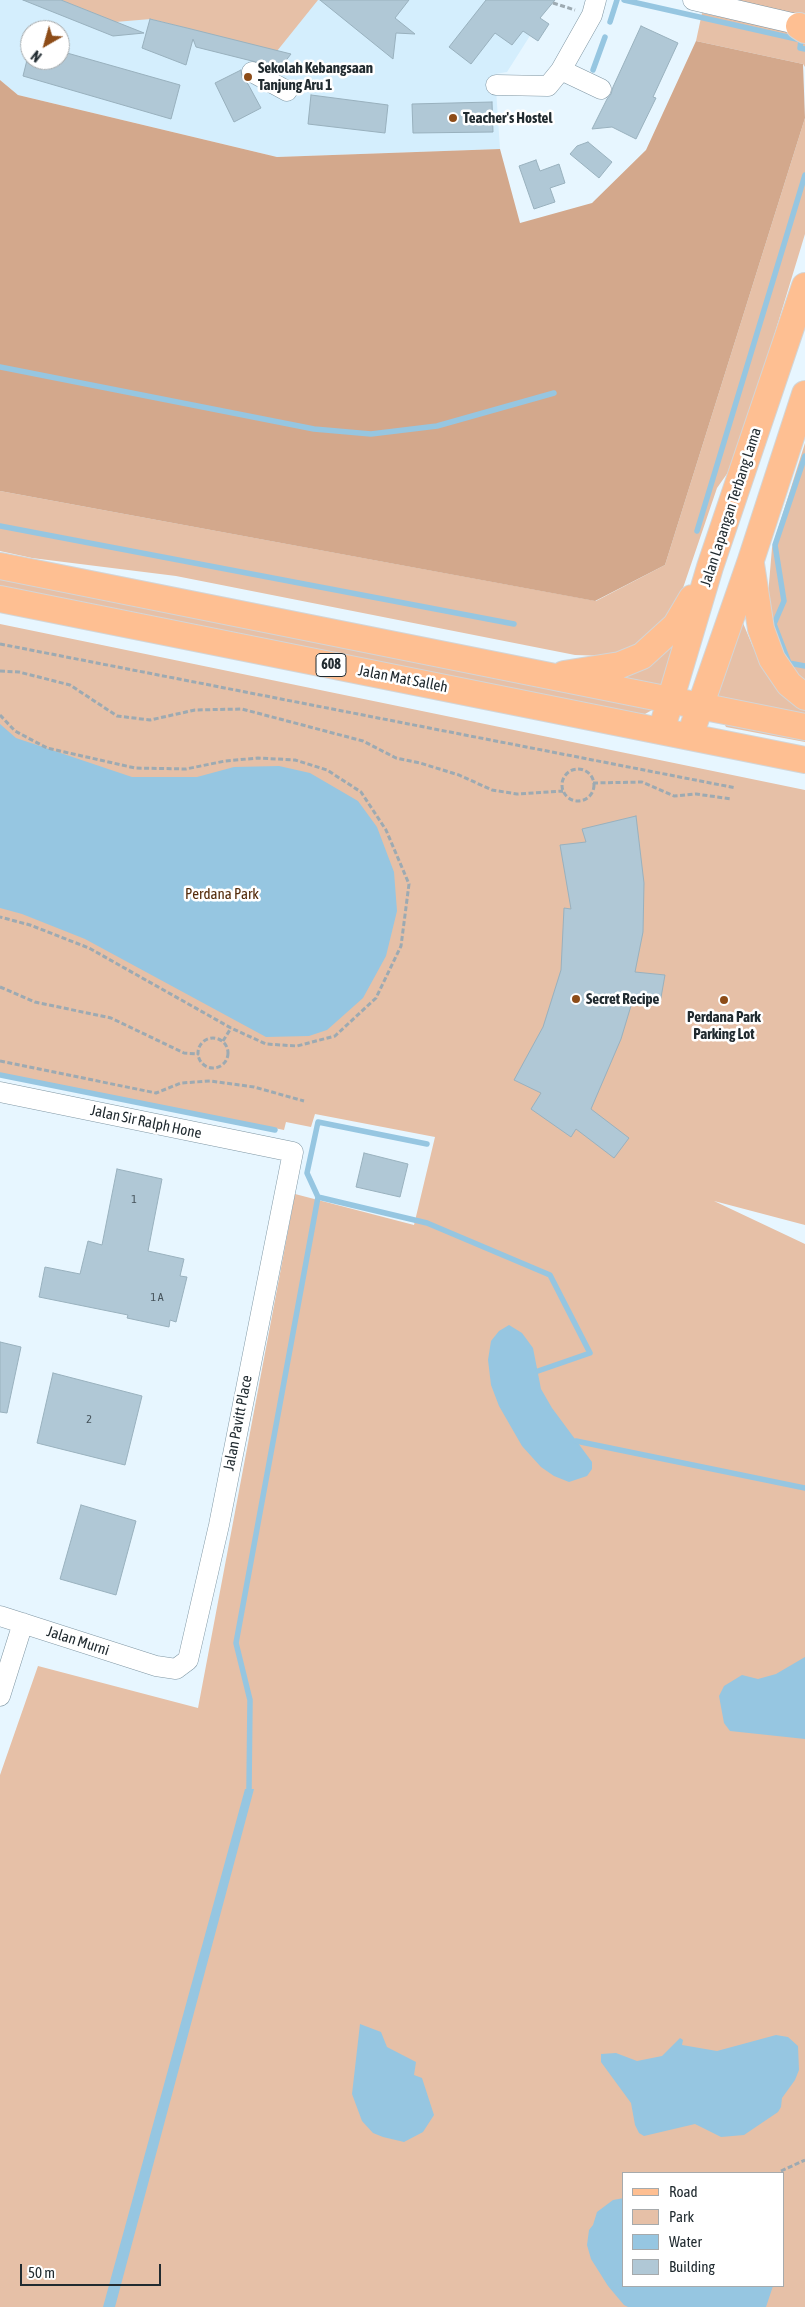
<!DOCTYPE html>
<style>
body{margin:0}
#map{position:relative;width:805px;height:2307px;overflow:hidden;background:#e7f6ff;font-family:"Asap Condensed",sans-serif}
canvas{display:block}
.legend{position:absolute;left:622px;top:2172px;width:162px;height:115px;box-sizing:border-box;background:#fff;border:1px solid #a6aaac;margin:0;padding:6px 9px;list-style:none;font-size:15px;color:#212b30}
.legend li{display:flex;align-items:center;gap:10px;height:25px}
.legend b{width:25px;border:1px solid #a6aaac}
.north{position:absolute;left:20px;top:20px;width:50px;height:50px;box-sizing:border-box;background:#fff;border:1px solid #a6aaac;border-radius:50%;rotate:218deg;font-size:14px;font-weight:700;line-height:20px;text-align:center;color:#212b30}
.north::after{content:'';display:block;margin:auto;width:18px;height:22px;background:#8d4c18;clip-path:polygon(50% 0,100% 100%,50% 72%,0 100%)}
.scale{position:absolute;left:20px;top:2264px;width:141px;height:22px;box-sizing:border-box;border:2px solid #212b30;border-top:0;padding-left:6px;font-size:15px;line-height:18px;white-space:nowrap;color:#212b30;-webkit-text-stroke:4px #fff;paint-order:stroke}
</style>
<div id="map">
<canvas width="805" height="2307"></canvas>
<ul class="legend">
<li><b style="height:6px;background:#febf92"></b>Road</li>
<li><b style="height:14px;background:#e6c0a7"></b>Park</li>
<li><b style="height:14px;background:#96c6e1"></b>Water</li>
<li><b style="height:14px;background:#b0c8d6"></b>Building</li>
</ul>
<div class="north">N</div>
<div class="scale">50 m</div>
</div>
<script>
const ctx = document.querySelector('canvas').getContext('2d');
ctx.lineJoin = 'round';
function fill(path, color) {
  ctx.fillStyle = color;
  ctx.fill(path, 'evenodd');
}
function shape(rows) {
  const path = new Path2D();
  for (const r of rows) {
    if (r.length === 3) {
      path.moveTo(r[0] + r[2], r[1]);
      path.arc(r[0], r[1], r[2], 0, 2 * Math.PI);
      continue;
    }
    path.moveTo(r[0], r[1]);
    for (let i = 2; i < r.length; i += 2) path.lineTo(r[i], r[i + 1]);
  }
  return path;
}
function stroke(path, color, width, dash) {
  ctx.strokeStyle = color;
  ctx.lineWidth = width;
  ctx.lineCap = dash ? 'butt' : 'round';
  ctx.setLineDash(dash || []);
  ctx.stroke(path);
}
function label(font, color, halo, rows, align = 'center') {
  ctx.font = font + ' "Asap Condensed",sans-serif';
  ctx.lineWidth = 5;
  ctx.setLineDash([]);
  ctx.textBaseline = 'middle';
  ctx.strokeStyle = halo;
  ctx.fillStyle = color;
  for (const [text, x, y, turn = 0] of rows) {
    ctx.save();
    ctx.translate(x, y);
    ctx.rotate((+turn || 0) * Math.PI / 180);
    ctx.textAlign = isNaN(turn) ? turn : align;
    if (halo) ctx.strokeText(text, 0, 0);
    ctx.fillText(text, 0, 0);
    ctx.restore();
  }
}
const built = shape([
 [0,0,547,0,540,20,507,72,495,74,500,149,277,157,18,95,0,80],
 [30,30,60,30,60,60,30,60]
]);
const green = shape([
 [61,0,318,0,277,51,151,19,115,22],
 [726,0,805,0,805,18],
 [702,13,790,31,805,37,805,67,803,64,696,41],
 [805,118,805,234,736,461,717,488,683,588,668,617,642,644,608,656,575,655,176,576,32,558,0,551,0,491,596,601,665,565],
 [805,443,805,685,789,666,770,623,767,607,772,548],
 [0,577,651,707,652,710,645,714,630,713,0,589],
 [743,623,753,647,772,680,805,708,805,714,716,696],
 [0,624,805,790,805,1225,714,1201,805,1244,805,2307,0,2307,0,1775,38,1666,198,1708,295,1194,414,1225,435,1137,315,1114,311,1127,286,1122,284,1130,0,1073],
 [624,2173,784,2173,784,2286,624,2286],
 [684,630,661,685,613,677],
 [724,723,805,737,805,742,726,727]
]);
const forest = shape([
 [696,41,803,64,805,118,665,565,595,601,0,491,0,80,18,95,277,157,500,149,520,223,592,203,646,150]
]);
const water = shape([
 [0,724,16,738,132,777,197,777,234,767,279,766,310,773,358,801,377,827,394,872,397,911,386,956,363,998,327,1030,309,1036,266,1037,85,939,22,914,0,908],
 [509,1325,522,1333,533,1348,541,1389,552,1408,592,1462,592,1469,587,1476,569,1482,554,1476,541,1467,522,1446,499,1406,491,1385,488,1360,491,1341,499,1331],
 [805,1657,805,1739,730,1731,724,1723,719,1696,724,1686,742,1675,758,1679,776,1674],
 [245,1789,254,1789,115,2307,103,2307],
 [360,2024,381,2032,387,2047,416,2062,414,2075,422,2078,434,2115,423,2132,404,2142,383,2137,373,2133,362,2121,352,2094],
 [776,2035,788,2037,798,2046,799,2070,795,2080,782,2098,781,2107,778,2112,744,2135,721,2137,695,2124,644,2136,639,2133,635,2125,631,2103,601,2062,601,2054,616,2053,637,2061,662,2056,680,2038,683,2040,682,2045,717,2051],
 [624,2198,624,2286,773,2286,766,2307,628,2307,624,2305,608,2286,591,2259,587,2245,589,2230,593,2225,597,2212,613,2200]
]);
const stream = shape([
 [624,0,801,40,800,48,805,49],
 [610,22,617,0],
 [593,70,605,37],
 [0,367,314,429,371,434,437,426,554,393],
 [805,456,775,545,784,601,774,624,789,663,805,666],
 [0,526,514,624],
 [697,531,805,175],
 [0,1075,275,1130],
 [318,1197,427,1223,550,1275,590,1353,538,1371],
 [576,1441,805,1488],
 [249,1789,250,1700,236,1643,318,1197,307,1173,318,1122,427,1144]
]);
const building = shape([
 [23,0,61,0,144,33,113,36,23,0],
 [320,0,409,0,395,18,415,34,396,33,393,59,320,0],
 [486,0,555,0,540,18,549,24,538,41,523,31,512,45,495,33,471,64,449,47,486,0],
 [150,19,187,28,291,54,280,68,196,47,193,39,186,65,142,48,150,19],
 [641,26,678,43,653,97,656,98,636,139,612,127,592,129,607,99,611,94,613,87,641,26],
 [60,51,180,85,171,119,23,76,27,60,60,60,60,51],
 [241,70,242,78,248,84,261,108,234,122,215,83,241,70],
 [311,95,388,105,385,133,308,124,311,95],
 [492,102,493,132,413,133,412,104,492,102],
 [588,142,612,162,599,178,570,154,577,146,588,142],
 [536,160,540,171,559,164,565,183,550,188,555,202,534,209,519,166,536,160],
 [636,816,644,883,643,932,635,972,665,975,660,1003,633,999,621,1039,591,1109,629,1138,614,1158,576,1129,571,1137,531,1109,541,1093,514,1080,543,1027,561,970,564,908,571,909,560,845,586,842,582,829,636,816],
 [364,1153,408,1164,400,1197,356,1187,364,1153],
 [117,1169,162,1179,148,1251,184,1259,180,1276,187,1277,176,1322,170,1320,169,1327,127,1318,128,1315,39,1297,45,1267,80,1274,88,1241,102,1245,117,1169],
 [0,1342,21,1347,7,1413,0,1412,0,1342],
 [53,1373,142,1396,125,1465,37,1443,53,1373],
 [81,1505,136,1521,116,1595,60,1579,81,1505]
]);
const path = shape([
 [553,3,575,10],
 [0,644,736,788],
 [0,671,19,672,70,685,117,716,150,720,195,710,242,709,363,741,396,758,420,763,459,775,492,790,517,794,563,791],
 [0,715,15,731,47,748,135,768,186,769,225,761,258,758,295,760,327,770,361,792,386,830,409,884,401,946,376,998,335,1036,297,1046,266,1044,231,1028,89,948,30,925,0,917],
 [578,785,16],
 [593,783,642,782,674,796,696,794,732,799],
 [0,987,35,1002,111,1018,184,1053,199,1054],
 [213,1053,15],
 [223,1041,231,1028],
 [0,1061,156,1093,181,1083,210,1081,254,1087,304,1101],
 [781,2171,805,2160]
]);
const minor = shape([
 [693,0,805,26],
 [561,70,601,89],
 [252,72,287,91],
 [496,85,548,86,561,70,592,15,596,0],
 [0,1092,293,1152,219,1525,188,1660,176,1669,156,1666,0,1616],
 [0,1696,23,1623]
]);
const major = shape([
 [799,26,805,30],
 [751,564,761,629,772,659,789,684,805,697],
 [0,566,805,727],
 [0,599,805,760],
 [564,674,620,665,642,656,676,625,692,598],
 [665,718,710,567,805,286],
 [694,724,751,560,805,394]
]);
const markers = [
 [248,77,5,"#8d4c18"],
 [453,118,5,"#8d4c18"],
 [576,999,5,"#8d4c18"],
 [724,1000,5,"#8d4c18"]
];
const numberNames = [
 ["1",134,1199],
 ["1 A",157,1297],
 ["2",89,1419]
];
const shields = [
 [331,665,30]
];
const shieldNames = [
 ["608",331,665]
];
const poiNames = [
 ["Sekolah Kebangsaan",258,68],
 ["Tanjung Aru 1",258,85],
 ["Teacher's Hostel",463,118],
 ["Secret Recipe",586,999],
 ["Perdana Park",724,1017,"center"],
 ["Parking Lot",724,1034,"center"]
];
const streetNames = [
 ["Jalan Lapangan Terbang Lama",731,507,-72],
 ["Jalan Mat Salleh",403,679,11],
 ["Jalan Sir Ralph Hone",146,1122,12],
 ["Jalan Pavitt Place",238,1423,-79],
 ["Jalan Murni",78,1641,18]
];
const parkNames = [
 ["Perdana Park",222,894]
];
fill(built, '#d4eefd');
fill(green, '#e6c0a7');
fill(forest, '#d3a88c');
fill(water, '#96c6e1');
stroke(stream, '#96c6e1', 5.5);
fill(building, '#b0c8d6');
stroke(building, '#99b1be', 1);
stroke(minor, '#7f96a3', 21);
stroke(major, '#d3d5d6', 28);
stroke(path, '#9daab2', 3, [5, 2.5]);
stroke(minor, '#fff', 20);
stroke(major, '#febf92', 26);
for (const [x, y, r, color] of markers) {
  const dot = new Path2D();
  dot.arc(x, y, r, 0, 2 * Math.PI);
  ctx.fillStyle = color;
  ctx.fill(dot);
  stroke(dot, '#fff', 2);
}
label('12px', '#45525a', null, numberNames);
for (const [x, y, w] of shields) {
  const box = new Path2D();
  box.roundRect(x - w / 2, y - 11.5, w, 23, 4);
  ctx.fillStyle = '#fff';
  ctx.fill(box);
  stroke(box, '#212b30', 1);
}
label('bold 14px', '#212b30', null, shieldNames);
label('bold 15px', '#212b30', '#fff', poiNames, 'left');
label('15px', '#212b30', '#fff', streetNames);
label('15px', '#542b0a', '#fff', parkNames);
</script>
